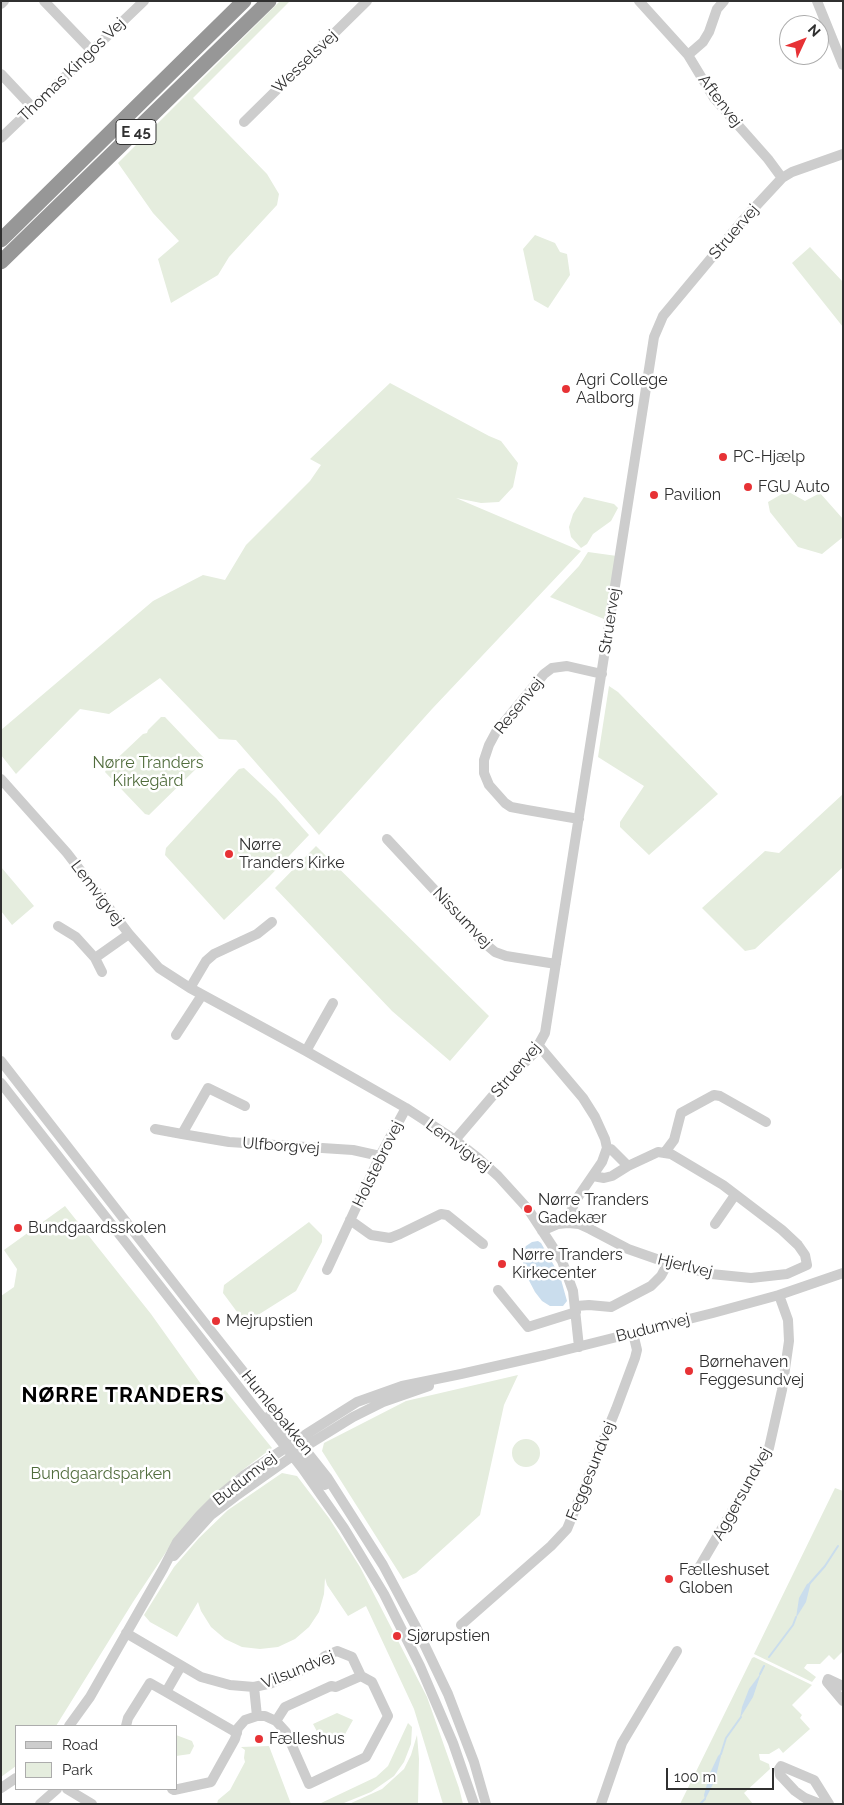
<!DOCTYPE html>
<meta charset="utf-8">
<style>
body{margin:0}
#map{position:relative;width:844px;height:1805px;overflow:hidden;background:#fff;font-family:Raleway,sans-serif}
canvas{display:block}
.frame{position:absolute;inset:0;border:2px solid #303030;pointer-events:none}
.legend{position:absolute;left:15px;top:1725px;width:162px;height:65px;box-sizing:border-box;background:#fff;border:1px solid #acacac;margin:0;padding:6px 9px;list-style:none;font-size:15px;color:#303030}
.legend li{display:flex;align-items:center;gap:10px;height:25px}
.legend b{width:25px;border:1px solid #acacac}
.north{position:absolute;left:779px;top:15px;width:50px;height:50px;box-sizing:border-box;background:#fff;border:1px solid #acacac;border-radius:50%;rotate:47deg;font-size:14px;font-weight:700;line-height:20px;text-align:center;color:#303030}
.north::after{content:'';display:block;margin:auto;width:18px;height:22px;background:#e73235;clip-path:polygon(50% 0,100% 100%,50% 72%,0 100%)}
.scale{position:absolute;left:666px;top:1768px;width:108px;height:22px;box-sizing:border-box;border:2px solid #303030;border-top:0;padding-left:6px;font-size:15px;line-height:18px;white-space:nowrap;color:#303030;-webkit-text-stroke:4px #fff;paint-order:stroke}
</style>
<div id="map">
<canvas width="844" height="1805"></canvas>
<div class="frame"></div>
<ul class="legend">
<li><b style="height:6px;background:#cdcdcd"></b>Road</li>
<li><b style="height:14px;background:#e5edde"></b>Park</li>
</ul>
<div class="north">N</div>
<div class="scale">100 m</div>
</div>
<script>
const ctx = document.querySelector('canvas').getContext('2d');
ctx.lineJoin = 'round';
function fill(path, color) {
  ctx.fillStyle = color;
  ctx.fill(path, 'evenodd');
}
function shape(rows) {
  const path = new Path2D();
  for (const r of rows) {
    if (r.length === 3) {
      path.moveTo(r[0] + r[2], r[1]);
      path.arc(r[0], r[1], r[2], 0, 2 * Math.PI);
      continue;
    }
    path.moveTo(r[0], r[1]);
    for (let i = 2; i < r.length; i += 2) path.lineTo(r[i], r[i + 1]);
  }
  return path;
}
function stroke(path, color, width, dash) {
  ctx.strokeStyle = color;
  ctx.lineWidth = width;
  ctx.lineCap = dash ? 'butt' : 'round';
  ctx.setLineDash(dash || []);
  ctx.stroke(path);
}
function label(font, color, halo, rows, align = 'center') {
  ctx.font = font + ' Raleway,sans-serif';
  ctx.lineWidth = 5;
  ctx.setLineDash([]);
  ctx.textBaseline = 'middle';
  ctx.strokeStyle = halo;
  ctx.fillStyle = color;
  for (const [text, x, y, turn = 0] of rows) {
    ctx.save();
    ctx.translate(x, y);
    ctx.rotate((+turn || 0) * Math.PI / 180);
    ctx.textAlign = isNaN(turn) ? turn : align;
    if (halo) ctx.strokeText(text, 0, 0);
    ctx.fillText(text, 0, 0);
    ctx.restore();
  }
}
const green = shape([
 [280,1,290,1,193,98,267,174,279,194,277,205,229,257,218,275,171,303,158,259,179,241,153,213,118,163],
 [535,235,555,243,560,252,567,254,570,275,548,308,534,300,523,249],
 [810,247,843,282,843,327,792,263],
 [390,383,489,436,501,441,518,463,513,487,499,502,481,503,456,498,581,551,432,709,319,835,236,740,219,739,160,678,109,714,80,709,16,774,1,755,1,730,153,601,203,575,225,580,246,545,310,481,321,465,310,459],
 [787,491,805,501,820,493,843,519,843,537,822,554,798,547,770,512,768,502],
 [584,497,614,504,618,508,611,521,593,534,587,544,581,548,571,537,569,527,573,514],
 [588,552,617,556,611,589,604,619,550,597,579,566],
 [609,686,618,692,718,794,649,855,620,827,620,822,644,786,598,757],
 [161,717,165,717,204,758,204,761,149,815,145,814,105,772,107,768,143,734,147,733,148,730],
 [244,768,276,798,309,835,269,877,224,920,165,855,166,848,239,769],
 [843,794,843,867,755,949,745,951,702,908,765,851,779,853],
 [316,846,489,1016,450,1061,392,1011,275,888],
 [1,867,34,906,12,925,1,911],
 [65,1206,151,1314,211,1398,225,1390,272,1448,236,1475,197,1512,174,1540,133,1602,56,1726,16,1726,16,1766,1,1777,1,1296,14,1287,17,1269,4,1250],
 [309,1222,322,1235,322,1242,296,1291,250,1320,243,1320,223,1293,224,1285],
 [518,1375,504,1405,480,1515,416,1573,403,1579,322,1451,324,1443,406,1401],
 [526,1453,14],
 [282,1473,297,1476,329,1518,360,1567,427,1697,459,1788,463,1804,443,1804,414,1709,366,1606,348,1616,327,1585,325,1578,324,1594,319,1612,309,1627,295,1639,278,1647,260,1649,242,1647,225,1639,211,1627,201,1611,198,1602,177,1637,150,1622,144,1615,174,1567,199,1538,228,1510],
 [835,1488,843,1491,843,1651,834,1660,829,1655,820,1664,807,1664,804,1668,816,1677,812,1682,754,1654],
 [754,1657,812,1685,792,1705,802,1715,800,1718,810,1729,783,1753,779,1748,769,1754,759,1754,760,1760,769,1764,770,1769,744,1793,753,1804,680,1804,752,1658],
 [337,1713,353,1720,344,1736,329,1743,321,1739,313,1724],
 [408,1723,412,1727,411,1744,404,1762,394,1776,371,1792,344,1803,319,1804,376,1777,388,1766],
 [176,1735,192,1741,194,1746,190,1754,176,1756],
 [417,1735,419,1759,418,1804,349,1804,382,1789,404,1769,411,1755],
 [269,1746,291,1804,217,1804,218,1800,230,1790,245,1762,244,1758,245,1750,241,1747]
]);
const water = shape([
 [538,1241,541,1243,560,1276,567,1301,563,1306,550,1306,542,1301,535,1292,524,1271,522,1253,526,1246,532,1242],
 [811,1582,806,1602,796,1618,799,1598,807,1584],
 [761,1673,753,1697,740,1718,742,1707,749,1689],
 [722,1752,715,1780,705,1800,704,1795,710,1773,718,1756]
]);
const stream = shape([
 [810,1583,825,1566,838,1546],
 [769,1657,793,1625,796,1617],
 [760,1674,764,1666],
 [721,1754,726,1738,741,1717],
 [700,1804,705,1799]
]);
const minor = shape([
 [44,1,92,51],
 [639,1,688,55,714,98,768,159,782,178],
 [817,1,843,65],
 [1,4,4,1],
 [688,55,703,42,709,32,717,9,724,1],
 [1,74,33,108],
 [244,122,367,1],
 [1,138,144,1],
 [1,779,67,853,129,934,159,968,190,988,306,1051,406,1108,455,1140,478,1158,498,1176,528,1209,562,1261,573,1291,579,1347],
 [579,819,527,810,511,807,505,803,489,785,484,773,484,760,489,745,496,732,544,674,552,668,567,666,602,674],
 [387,839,482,941,495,952,506,956,556,964],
 [58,926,76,937,95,958,129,934],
 [95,958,102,972],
 [190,988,206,961,214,954,257,934,272,922],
 [176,1035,202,995],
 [539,1046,583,1098,595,1117,605,1139,607,1148,602,1162,576,1200,571,1211,568,1223,558,1224,542,1231],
 [306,1051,333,1003],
 [1,1061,204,1322,327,1477,383,1565,415,1625,448,1694,474,1762,486,1804],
 [1,1083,302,1468,344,1528,384,1594,420,1666,453,1743,474,1804],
 [245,1106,208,1088,182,1134,229,1142,353,1150,380,1156],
 [155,1129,182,1134],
 [455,1140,496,1092,534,1053,545,1033,654,337,663,316,743,220,782,178,792,172,843,154],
 [607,1148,611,1149,628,1166],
 [665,1152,674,1140,681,1113,714,1095,720,1096,766,1122],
 [350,1220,371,1235,390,1238,400,1234,441,1214,447,1215,483,1244],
 [568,1223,579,1224,590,1229,628,1249,668,1263,711,1274,751,1278,787,1274,807,1265,805,1255,798,1245,782,1230,723,1185,671,1154,658,1152,628,1166,612,1176,604,1178,593,1176],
 [715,1224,735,1195],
 [327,1270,380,1156,406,1108],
 [498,1290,528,1327,576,1312],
 [576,1306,589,1305,611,1307,651,1286,661,1276,668,1263],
 [269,1416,297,1445],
 [294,1449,298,1452,325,1485],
 [174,1556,211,1515,236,1496,311,1443,353,1417,383,1402,429,1386],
 [697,1571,769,1448,782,1390,789,1341,788,1320,779,1295],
 [461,1625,551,1546,567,1529,616,1409,635,1358,637,1350,633,1333],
 [126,1633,201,1677,230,1685,254,1687,272,1683,317,1664,325,1656,337,1651,352,1657,361,1676],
 [843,1686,828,1679,827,1682,843,1701],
 [166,1692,237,1733],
 [257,1716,265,1716,276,1721,285,1707,331,1686,336,1687,361,1676,372,1682,388,1716,366,1757,309,1784,286,1732,276,1721],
 [69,1726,90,1697,163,1569,177,1542,200,1515,220,1495,243,1476,308,1433,357,1402,402,1386,461,1374,545,1355,713,1313,779,1295,843,1273],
 [126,1726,128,1718,150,1683,166,1692,181,1666],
 [1,1788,16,1778],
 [67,1789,92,1804],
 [172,1789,174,1790,211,1782,235,1739,238,1728,245,1720,257,1716,254,1687],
 [40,1804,57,1789],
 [601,1804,622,1743,677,1651],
 [820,1804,805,1798,795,1791,780,1775,779,1769,781,1766,814,1780,829,1804]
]);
const highway = shape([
 [1,240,244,1],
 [1,262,269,1]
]);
const markers = [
 [566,389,5,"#e73235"],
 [723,457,5,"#e73235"],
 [748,487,5,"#e73235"],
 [654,495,5,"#e73235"],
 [229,854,5,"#e73235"],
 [528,1209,5,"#e73235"],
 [18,1228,5,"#e73235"],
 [502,1264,5,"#e73235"],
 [216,1321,5,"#e73235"],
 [689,1371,5,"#e73235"],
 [669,1579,5,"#e73235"],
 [397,1636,5,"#e73235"],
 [259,1739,5,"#e73235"]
];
const shields = [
 [136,132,40]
];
const shieldNames = [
 ["E 45",136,132]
];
const streetNames = [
 ["Wesselsvej",305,62,-44],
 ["Thomas Kingos Vej",72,70,-44],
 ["Aftenvej",720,101,53],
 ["Struervej",734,232,-49],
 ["Struervej",610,621,-81],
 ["Resenvej",519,706,-51],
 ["Lemvigvej",97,893,53],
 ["Nissumvej",462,918,46],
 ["Struervej",516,1070,-49],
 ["Ulfborgvej",281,1146,4],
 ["Lemvigvej",458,1146,37],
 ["Holstebrovej",378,1164,-64],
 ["Hjerlvej",685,1266,14],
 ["Budumvej",653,1328,-14],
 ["Humlebakken",277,1413,51],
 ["Feggesundvej",591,1471,-68],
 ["Budumvej",245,1479,-38],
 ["Aggersundvej",742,1494,-61],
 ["Vilsundvej",298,1670,-22]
];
const poiNames = [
 ["Agri College",576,380],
 ["Aalborg",576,398],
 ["PC-Hjælp",733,457],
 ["FGU Auto",758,487],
 ["Pavilion",664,495],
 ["Nørre",239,845],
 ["Tranders Kirke",239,863],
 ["Nørre Tranders",538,1200],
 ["Gadekær",538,1218],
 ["Bundgaardsskolen",28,1228],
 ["Nørre Tranders",512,1255],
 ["Kirkecenter",512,1273],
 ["Mejrupstien",226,1321],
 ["Børnehaven",699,1362],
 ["Feggesundvej",699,1380],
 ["Fælleshuset",679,1570],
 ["Globen",679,1588],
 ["Sjørupstien",407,1636],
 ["Fælleshus",269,1739]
];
const parkNames = [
 ["Nørre Tranders",148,763],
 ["Kirkegård",148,781],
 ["Bundgaardsparken",101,1474]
];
const districtNames = [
 ["NØRRE TRANDERS",123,1396]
];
fill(green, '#e5edde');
fill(water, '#cadded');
stroke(stream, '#cadded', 2);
stroke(minor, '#cdcdcd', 10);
stroke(highway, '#979797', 15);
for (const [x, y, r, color] of markers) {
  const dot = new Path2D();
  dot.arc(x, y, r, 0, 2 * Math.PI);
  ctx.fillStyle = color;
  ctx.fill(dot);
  stroke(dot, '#fff', 2);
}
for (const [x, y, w] of shields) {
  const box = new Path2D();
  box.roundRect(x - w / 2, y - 12.5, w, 25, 4);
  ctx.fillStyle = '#fff';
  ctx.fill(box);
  stroke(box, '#303030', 1);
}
label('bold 15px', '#303030', null, shieldNames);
label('16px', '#303030', '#fff', streetNames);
label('16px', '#303030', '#fff', poiNames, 'left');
label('16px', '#506c3c', '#fff', parkNames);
ctx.letterSpacing = '1px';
label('bold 21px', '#000', '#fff', districtNames);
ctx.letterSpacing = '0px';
</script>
